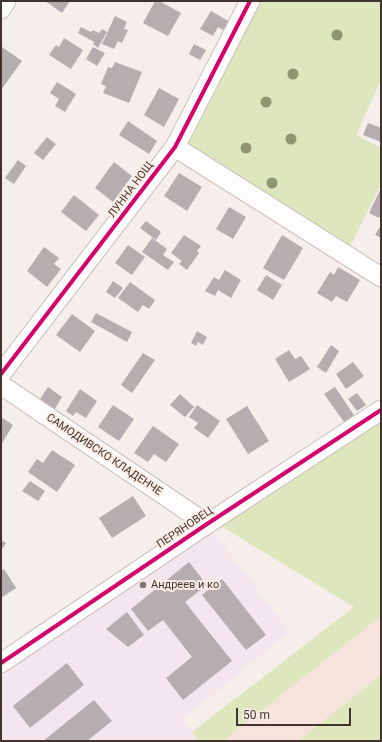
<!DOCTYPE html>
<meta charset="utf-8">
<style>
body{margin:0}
#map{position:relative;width:382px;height:742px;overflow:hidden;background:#f6eeeb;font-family:Roboto,sans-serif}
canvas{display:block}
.frame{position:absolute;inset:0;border:2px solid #42332e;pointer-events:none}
.scale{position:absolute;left:236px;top:708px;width:115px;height:18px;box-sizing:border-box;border:2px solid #42332e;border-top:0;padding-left:5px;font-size:12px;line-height:14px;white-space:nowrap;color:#42332e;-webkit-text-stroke:3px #fbece6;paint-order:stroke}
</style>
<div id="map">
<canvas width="382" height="742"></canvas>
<div class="frame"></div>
<div class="scale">50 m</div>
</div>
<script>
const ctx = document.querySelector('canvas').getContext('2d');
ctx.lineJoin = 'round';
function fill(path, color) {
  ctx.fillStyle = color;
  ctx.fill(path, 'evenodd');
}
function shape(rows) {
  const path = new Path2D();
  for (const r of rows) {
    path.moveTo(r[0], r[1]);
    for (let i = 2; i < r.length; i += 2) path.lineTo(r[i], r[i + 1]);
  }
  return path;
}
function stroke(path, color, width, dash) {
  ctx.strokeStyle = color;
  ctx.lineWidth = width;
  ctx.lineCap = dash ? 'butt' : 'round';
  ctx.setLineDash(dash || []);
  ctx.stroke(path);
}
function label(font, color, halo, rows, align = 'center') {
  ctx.font = font + ' Roboto,sans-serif';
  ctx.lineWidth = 4;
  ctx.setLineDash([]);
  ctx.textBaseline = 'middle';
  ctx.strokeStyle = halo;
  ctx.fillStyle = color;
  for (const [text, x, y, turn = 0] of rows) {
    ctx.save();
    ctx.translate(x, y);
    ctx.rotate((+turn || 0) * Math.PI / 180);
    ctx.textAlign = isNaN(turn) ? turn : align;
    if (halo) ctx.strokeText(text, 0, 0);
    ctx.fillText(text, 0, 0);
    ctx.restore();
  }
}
const built = shape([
 [381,616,381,675,298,741,223,741]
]);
const industrial = shape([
 [207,524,290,632,183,719,198,741,1,741,1,664]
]);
const green = shape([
 [250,1,381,1,381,80,356,135,381,148,381,184,346,255,175,147],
 [381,422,381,616,223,741,198,741,192,732,354,607,221,526,357,436],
 [381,675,381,741,298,741]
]);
const building = shape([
 [45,1,70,1,62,13],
 [155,1,159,1,181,13,168,36,143,23],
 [211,11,230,22,225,31,218,27,213,36,200,29],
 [115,16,127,22,124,29,128,30,122,43,118,41,114,49,102,44],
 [81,27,91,32,93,30,99,33,102,29,107,32,98,48,93,44,94,42,78,33],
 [64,38,83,50,71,69,49,55,56,45,59,47],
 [194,44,206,50,200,60,189,54],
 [2,47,22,61,1,90,1,49],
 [93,47,105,53,97,66,86,59],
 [115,62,142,72,129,103,103,93,106,86,101,84,108,67,112,68],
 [57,82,76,94,65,112,55,106,59,99,50,93],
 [159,88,179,99,164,127,144,115],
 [128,121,157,141,149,154,119,135],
 [368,123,381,128,381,142,363,135],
 [47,137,56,144,43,160,34,153],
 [18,160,26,166,14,184,5,178],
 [114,162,132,176,113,202,95,188],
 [179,173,202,187,187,211,164,196],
 [381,188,381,214,379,218,369,213],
 [74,195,99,215,86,231,61,212],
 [229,207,246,217,233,239,216,229],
 [146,221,161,232,156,240,140,228],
 [381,225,381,238,375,235],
 [184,235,201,246,197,251,199,253,187,270,179,264,182,261,171,253],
 [282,235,303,248,284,280,263,268],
 [152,238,167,249,163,255,174,262,168,270,142,252],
 [128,245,145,257,132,275,115,263],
 [44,247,59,258,54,264,61,269,47,287,27,271],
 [338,267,360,280,347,302,336,296,332,302,317,293,330,272,334,275],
 [225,270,241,280,231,298,218,290,215,296,205,291,214,277,219,280],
 [266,275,282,285,273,300,257,290],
 [113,281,123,288,115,298,106,292],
 [130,282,155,300,149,309,143,305,138,312,118,298],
 [96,313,132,332,127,342,91,322],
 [72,314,95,331,80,352,56,335],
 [197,331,207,337,203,345,198,342,196,346,191,343],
 [331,345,339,351,326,373,317,367],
 [289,350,295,359,301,356,310,369,289,382,275,359],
 [143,353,155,360,132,393,121,385],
 [353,362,364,376,346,389,336,374],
 [48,387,62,397,53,412,38,402],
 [335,387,354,415,344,422,324,394],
 [80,389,97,401,86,418,76,412,73,416,66,411],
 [357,393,366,405,357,411,348,399],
 [180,394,194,407,185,417,170,405],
 [113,405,134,419,119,441,98,427],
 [197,405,220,421,208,438,194,428,198,423,189,417],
 [247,406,269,441,248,454,226,419],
 [1,417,13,425,1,445],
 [153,426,179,444,166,462,154,454,148,462,134,453],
 [52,450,75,465,57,492,28,472,37,459,43,463],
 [30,481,45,491,38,501,22,491],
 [133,496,146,516,112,538,99,518],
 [1,540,6,543,1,551],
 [189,562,207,585,185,602,232,661,183,700,166,678,192,657,163,620,148,631,131,609],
 [4,569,16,588,1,598,1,571],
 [222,579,266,635,246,650,202,595],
 [127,612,144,635,128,647,106,629],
 [67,663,84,685,30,728,13,706],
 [94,700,112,721,87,741,43,741]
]);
const street = shape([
 [1,9,6,1],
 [175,147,381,277],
 [1,374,175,147,250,1],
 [1,385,207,524],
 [1,663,207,524,381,410]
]);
const cycleway = shape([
 [1,374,175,147,250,1],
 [1,663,207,524,381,410]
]);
const trees = [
 [337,35],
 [293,74],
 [266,102],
 [291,139],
 [246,148],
 [272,183]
];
const markers = [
 [143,585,4,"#817470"]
];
const streetNames = [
 ["ЛУННА НОЩ",131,190,-53],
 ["САМОДИВСКО КЛАДЕНЧЕ",104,455,34],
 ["ПЕРЯНОВЕЦ",185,528,-34]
];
const poiNames = [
 ["Андреев и ко",151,585]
];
fill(built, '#f6e3dc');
fill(industrial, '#f3e6ee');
fill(green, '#dee6bd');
fill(building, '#b6adb0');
stroke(street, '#ccc1bd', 21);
stroke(street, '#fefcfc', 19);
stroke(cycleway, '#d6006c', 4);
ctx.fillStyle = '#909470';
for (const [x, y] of trees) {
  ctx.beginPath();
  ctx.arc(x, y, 5.5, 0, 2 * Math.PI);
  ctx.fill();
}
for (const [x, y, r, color] of markers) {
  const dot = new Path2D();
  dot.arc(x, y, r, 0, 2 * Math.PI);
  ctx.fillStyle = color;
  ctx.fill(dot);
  stroke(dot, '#fbece6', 1.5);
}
label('11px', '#42332e', '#fbece6', streetNames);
label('11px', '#42332e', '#fbece6', poiNames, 'left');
</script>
